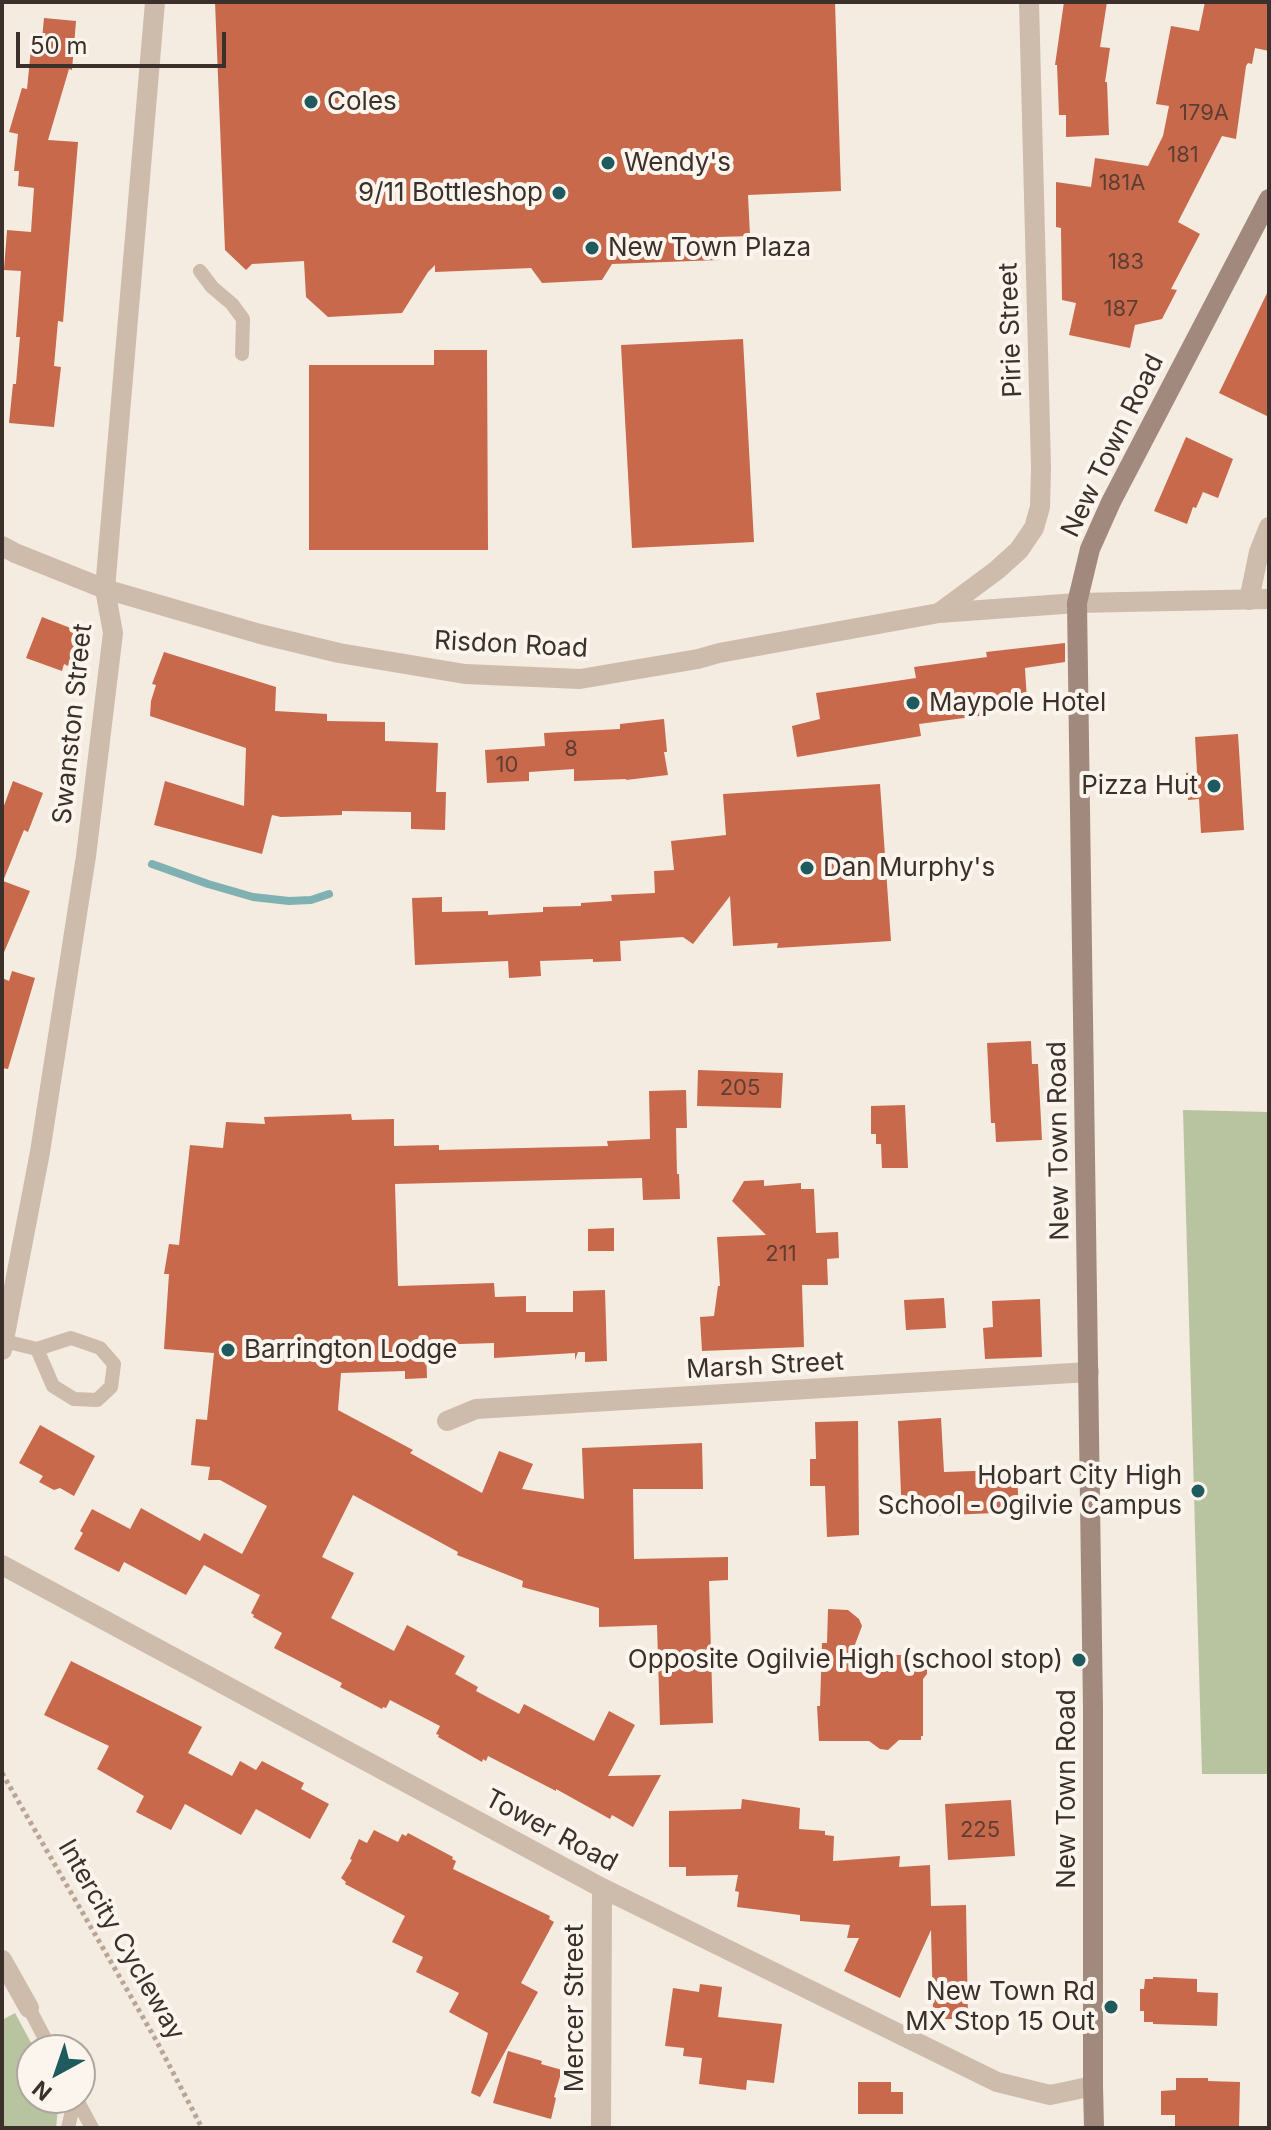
<!DOCTYPE html>
<style>
body{margin:0}
#map{position:relative;width:1271px;height:2130px;overflow:hidden;background:#f4ebe1;font-family:Inter,sans-serif}
canvas{display:block}
.frame{position:absolute;inset:0;border:4px solid #3b302b;pointer-events:none}
.north{position:absolute;left:16px;top:2034px;width:80px;height:80px;box-sizing:border-box;background:#fbf5ee;border:2px solid #aea6a0;border-radius:50%;rotate:220deg;font-size:22px;font-weight:700;line-height:32px;text-align:center;color:#3b302b}
.north::after{content:'';display:block;margin:auto;width:28px;height:36px;background:#1f5a5e;clip-path:polygon(50% 0,100% 100%,50% 72%,0 100%)}
.scale{position:absolute;left:16px;top:32px;width:210px;height:36px;box-sizing:border-box;border:4px solid #3b302b;border-top:0;padding-left:10px;font-size:24px;line-height:28px;white-space:nowrap;color:#3b302b;-webkit-text-stroke:6px #fbf5ee;paint-order:stroke}
</style>
<div id="map">
<canvas width="1271" height="2130"></canvas>
<div class="frame"></div>
<div class="north">N</div>
<div class="scale">50 m</div>
</div>
<script>
const ctx = document.querySelector('canvas').getContext('2d');
ctx.lineJoin = 'round';
function fill(path, color) {
  ctx.fillStyle = color;
  ctx.fill(path, 'evenodd');
}
function shape(rows) {
  const path = new Path2D();
  for (const r of rows) {
    path.moveTo(r[0], r[1]);
    for (let i = 2; i < r.length; i += 2) path.lineTo(r[i], r[i + 1]);
  }
  return path;
}
function stroke(path, color, width, dash) {
  ctx.strokeStyle = color;
  ctx.lineWidth = width;
  ctx.lineCap = dash ? 'butt' : 'round';
  ctx.setLineDash(dash || []);
  ctx.stroke(path);
}
function label(font, color, halo, rows, align = 'center') {
  ctx.font = font + ' Inter,sans-serif';
  ctx.lineWidth = 8;
  ctx.setLineDash([]);
  ctx.textBaseline = 'middle';
  ctx.strokeStyle = halo;
  ctx.fillStyle = color;
  for (const [text, x, y, turn = 0] of rows) {
    ctx.save();
    ctx.translate(x, y);
    ctx.rotate((+turn || 0) * Math.PI / 180);
    ctx.textAlign = isNaN(turn) ? turn : align;
    if (halo) ctx.strokeText(text, 0, 0);
    ctx.fillText(text, 0, 0);
    ctx.restore();
  }
}
const green = shape([
 [1183,1110,1269,1112,1269,1774,1202,1774],
 [15,2013,35,2050,32,2050,32,2098,59,2098,56,2128,2,2128,2,2020]
]);
const stream = shape([
 [152,864,208,884,253,897,289,901,311,900,329,894]
]);
const building = shape([
 [215,2,835,2,841,191,748,195,750,236,718,237,719,260,612,264,602,280,542,283,531,268,435,272,435,265,428,272,402,313,328,317,306,297,304,261,252,264,246,270,225,250],
 [1064,2,1107,2,1100,47,1110,48,1105,82,1107,82,1109,135,1066,137,1066,115,1059,115,1057,65,1055,65],
 [1205,2,1269,2,1269,51,1255,48,1252,64,1248,63,1246,66,1236,139,1222,136,1178,222,1200,234,1171,289,1177,290,1162,319,1135,325,1130,348,1069,335,1076,303,1062,300,1061,228,1056,227,1056,182,1091,187,1095,158,1148,166,1163,136,1169,106,1156,104,1171,26,1199,31],
 [44,18,76,21,72,70,69,69,48,140,78,142,63,322,58,321,54,366,61,367,54,427,9,423,13,384,16,384,20,337,16,337,21,271,4,270,7,230,31,232,34,188,18,186,19,171,14,171,18,134,9,132,22,88,27,89,31,49,41,50],
 [1269,289,1269,417,1219,393],
 [743,339,754,542,632,548,621,345],
 [434,350,487,350,488,550,309,550,309,365,434,365],
 [1186,437,1233,459,1218,498,1203,492,1196,508,1193,507,1187,524,1154,511],
 [42,617,81,632,68,666,64,664,62,671,26,658],
 [1065,643,1065,662,1025,668,1027,701,992,705,994,714,919,724,921,736,797,757,792,726,820,719,816,693,916,678,914,667,987,657,986,652],
 [164,652,276,687,275,711,327,714,327,721,385,722,385,741,438,743,436,792,446,792,445,830,411,829,411,812,342,811,342,815,281,817,272,815,262,854,154,825,165,781,244,806,246,748,150,716,151,701,156,685,152,684],
 [664,719,667,752,664,752,668,775,626,780,626,779,574,781,574,769,529,772,529,781,487,783,485,750,545,746,544,733,620,729,620,724],
 [1238,734,1244,830,1201,833,1199,799,1188,800,1186,773,1197,772,1195,737],
 [13,781,43,793,28,832,24,830,3,881,30,891,2,957,2,811],
 [880,784,891,941,777,948,778,943,733,946,730,896,693,944,683,937,620,941,621,961,593,962,593,959,540,961,541,976,509,978,508,961,415,965,412,898,442,897,442,912,488,911,488,915,543,912,543,907,581,906,581,903,612,901,611,895,655,893,654,871,674,870,671,841,726,835,723,794],
 [12,971,35,978,8,1069,2,1068,2,978,9,981],
 [1031,1041,1032,1064,1038,1064,1042,1140,996,1142,995,1123,991,1123,987,1043],
 [698,1070,783,1073,781,1108,697,1106],
 [686,1090,687,1128,676,1128,677,1174,679,1174,680,1199,643,1200,642,1178,395,1184,398,1286,494,1283,495,1297,526,1296,526,1312,573,1312,573,1291,605,1290,607,1361,585,1362,585,1352,578,1352,575,1360,575,1353,494,1358,494,1343,426,1345,427,1378,405,1379,405,1371,341,1373,338,1410,413,1450,410,1453,482,1493,499,1451,533,1464,522,1489,584,1499,582,1448,702,1443,703,1489,633,1489,634,1559,728,1557,728,1580,709,1581,713,1723,660,1725,657,1625,599,1627,599,1608,522,1587,523,1581,457,1555,458,1552,353,1495,322,1557,354,1573,331,1618,394,1651,407,1625,465,1656,455,1674,478,1687,476,1691,519,1714,524,1704,594,1741,609,1711,635,1725,608,1776,661,1775,633,1827,612,1815,610,1819,556,1789,556,1791,488,1756,486,1761,483,1759,482,1762,438,1737,439,1735,436,1734,440,1726,390,1700,386,1708,383,1707,382,1709,340,1687,342,1683,274,1648,282,1633,253,1617,254,1615,251,1613,260,1595,204,1565,186,1595,124,1562,119,1572,74,1549,83,1533,80,1531,92,1509,130,1529,141,1508,200,1541,204,1533,242,1554,267,1506,220,1480,208,1480,210,1467,191,1465,196,1419,207,1420,214,1353,164,1349,169,1274,164,1274,169,1244,179,1245,190,1145,223,1148,226,1122,265,1124,264,1117,351,1114,352,1120,394,1119,394,1146,439,1145,439,1150,608,1146,607,1141,650,1139,649,1091],
 [905,1105,908,1168,882,1168,881,1144,876,1144,876,1134,871,1134,871,1106],
 [764,1180,764,1186,801,1183,801,1189,814,1189,816,1233,838,1232,839,1258,827,1259,828,1285,802,1285,804,1347,702,1351,700,1317,714,1316,718,1286,720,1286,717,1237,766,1235,732,1201,744,1181],
 [614,1228,614,1251,588,1251,588,1229],
 [944,1298,946,1328,906,1330,904,1300],
 [1040,1299,1042,1357,985,1359,983,1328,993,1327,992,1301],
 [941,1418,944,1472,1003,1470,1003,1475,1017,1474,1019,1512,902,1517,898,1421],
 [858,1421,859,1535,827,1537,825,1486,810,1486,810,1459,816,1459,815,1422],
 [40,1425,95,1456,74,1496,60,1488,54,1490,39,1482,43,1476,19,1463],
 [828,1609,848,1610,859,1619,862,1626,851,1655,917,1655,927,1665,927,1674,923,1679,923,1736,921,1736,921,1740,899,1740,888,1750,880,1749,869,1741,819,1741,817,1706,820,1706,822,1643,827,1643],
 [71,1661,202,1727,188,1753,232,1776,240,1761,256,1770,262,1761,304,1783,301,1789,329,1804,310,1839,256,1809,241,1835,185,1804,171,1830,136,1812,144,1796,97,1769,109,1746,44,1715],
 [742,1799,800,1808,799,1829,825,1831,825,1835,834,1836,833,1861,900,1856,899,1867,930,1865,931,1906,966,1905,968,2019,944,2019,944,2008,933,2008,931,1930,900,1998,844,1971,859,1938,847,1938,850,1925,800,1921,800,1915,737,1907,739,1892,735,1891,738,1875,686,1876,686,1867,669,1867,669,1811,741,1809],
 [1011,1800,1015,1856,948,1860,945,1804],
 [374,1830,398,1842,402,1834,406,1836,408,1833,453,1857,452,1859,456,1861,453,1869,550,1916,549,1919,554,1922,521,1983,538,1992,480,2097,471,2093,488,2033,449,2012,459,1993,416,1972,423,1957,392,1942,405,1916,345,1884,346,1882,341,1878,352,1860,350,1859,359,1839,367,1843],
 [1153,1977,1197,1979,1197,1992,1218,1993,1217,2026,1153,2024,1153,2022,1144,2022,1144,2011,1140,2011,1140,1989,1144,1989,1145,1979,1153,1979],
 [700,1984,722,1987,718,2017,782,2024,774,2083,747,2080,746,2090,699,2084,702,2058,683,2056,684,2048,665,2046,673,1988,699,1992],
 [508,2051,542,2061,541,2064,562,2070,554,2097,556,2098,551,2119,493,2103],
 [1176,2078,1208,2078,1208,2081,1240,2082,1239,2126,1175,2127,1175,2115,1161,2115,1161,2091,1176,2090],
 [858,2082,891,2082,891,2092,903,2092,903,2114,858,2114]
]);
const path = shape([
 [2,1773,156,2040,202,2128]
]);
const service = shape([
 [200,271,212,287,232,304,243,319,242,354],
 [4,1341,37,1349,71,1338,100,1348,114,1364,111,1387,97,1400,74,1399,53,1386,37,1349],
 [29,2008,51,2050],
 [76,2098,92,2128],
 [68,2128,75,2098]
]);
const minor = shape([
 [1249,600,1259,552,1269,527],
 [939,613,997,570,1019,550,1034,528,1040,507,1041,468,1029,2],
 [2,1350,40,1152,86,856,113,633,105,589,155,2],
 [447,1421,476,1409,1089,1372],
 [2,1960,29,2008],
 [601,2128,602,1888]
]);
const tertiary = shape([
 [2,546,15,553,105,589,260,634,339,653,465,674,580,679,698,659,719,653,939,613,1077,603,1269,599],
 [2,1565,602,1888,997,2082,1050,2095,1093,2086]
]);
const secondary = shape([
 [1094,2128,1093,2086,1093,1709,1077,603,1090,549,1111,502,1269,199]
]);
const markers = [
 [311,102,8,"#1f5a5e"],
 [608,163,8,"#1f5a5e"],
 [559,193,8,"#1f5a5e"],
 [592,248,8,"#1f5a5e"],
 [913,703,8,"#1f5a5e"],
 [1214,786,8,"#1f5a5e"],
 [807,868,8,"#1f5a5e"],
 [228,1350,8,"#1f5a5e"],
 [1198,1491,8,"#1f5a5e"],
 [1079,1660,8,"#1f5a5e"],
 [1111,2007,8,"#1f5a5e"]
];
const numberNames = [
 ["179A",1204,113],
 ["181",1183,155],
 ["181A",1122,183],
 ["183",1126,262],
 ["187",1121,309],
 ["8",571,749],
 ["10",507,765],
 ["205",740,1088],
 ["211",781,1254],
 ["225",980,1830]
];
const poiNames = [
 ["Coles",327,102],
 ["Wendy's",624,163],
 ["9/11 Bottleshop",543,193,"right"],
 ["New Town Plaza",608,248],
 ["Maypole Hotel",929,703],
 ["Pizza Hut",1198,786,"right"],
 ["Dan Murphy's",823,868],
 ["Barrington Lodge",244,1350],
 ["Hobart City High",1182,1476,"right"],
 ["School - Ogilvie Campus",1182,1506,"right"],
 ["Opposite Ogilvie High (school stop)",1063,1660,"right"],
 ["New Town Rd",1095,1992,"right"],
 ["MX Stop 15 Out",1095,2022,"right"]
];
const streetNames = [
 ["Pirie Street",1011,330,-92],
 ["New Town Road",1113,446,-64],
 ["Risdon Road",511,645,3],
 ["Swanston Street",73,724,-84],
 ["New Town Road",1059,1141,-91],
 ["Marsh Street",765,1366,-3],
 ["New Town Road",1067,1789,-90],
 ["Tower Road",551,1831,28],
 ["Intercity Cycleway",121,1940,60],
 ["Mercer Street",575,2008,-90]
];
fill(green, '#b8c4a0');
stroke(stream, '#7fb0b2', 8);
fill(building, '#c8694b');
stroke(path, '#b9a596', 5, [4, 4]);
stroke(service, '#cdbbac', 14);
stroke(minor, '#cdbbac', 20);
stroke(tertiary, '#cdbbac', 20);
stroke(secondary, '#a18a7d', 20);
for (const [x, y, r, color] of markers) {
  const dot = new Path2D();
  dot.arc(x, y, r, 0, 2 * Math.PI);
  ctx.fillStyle = color;
  ctx.fill(dot);
  stroke(dot, '#fbf5ee', 3);
}
label('22px', '#5e3e33', null, numberNames);
label('26px', '#3b302b', '#fbf5ee', poiNames, 'left');
label('26px', '#3b302b', '#fbf5ee', streetNames);
</script>
